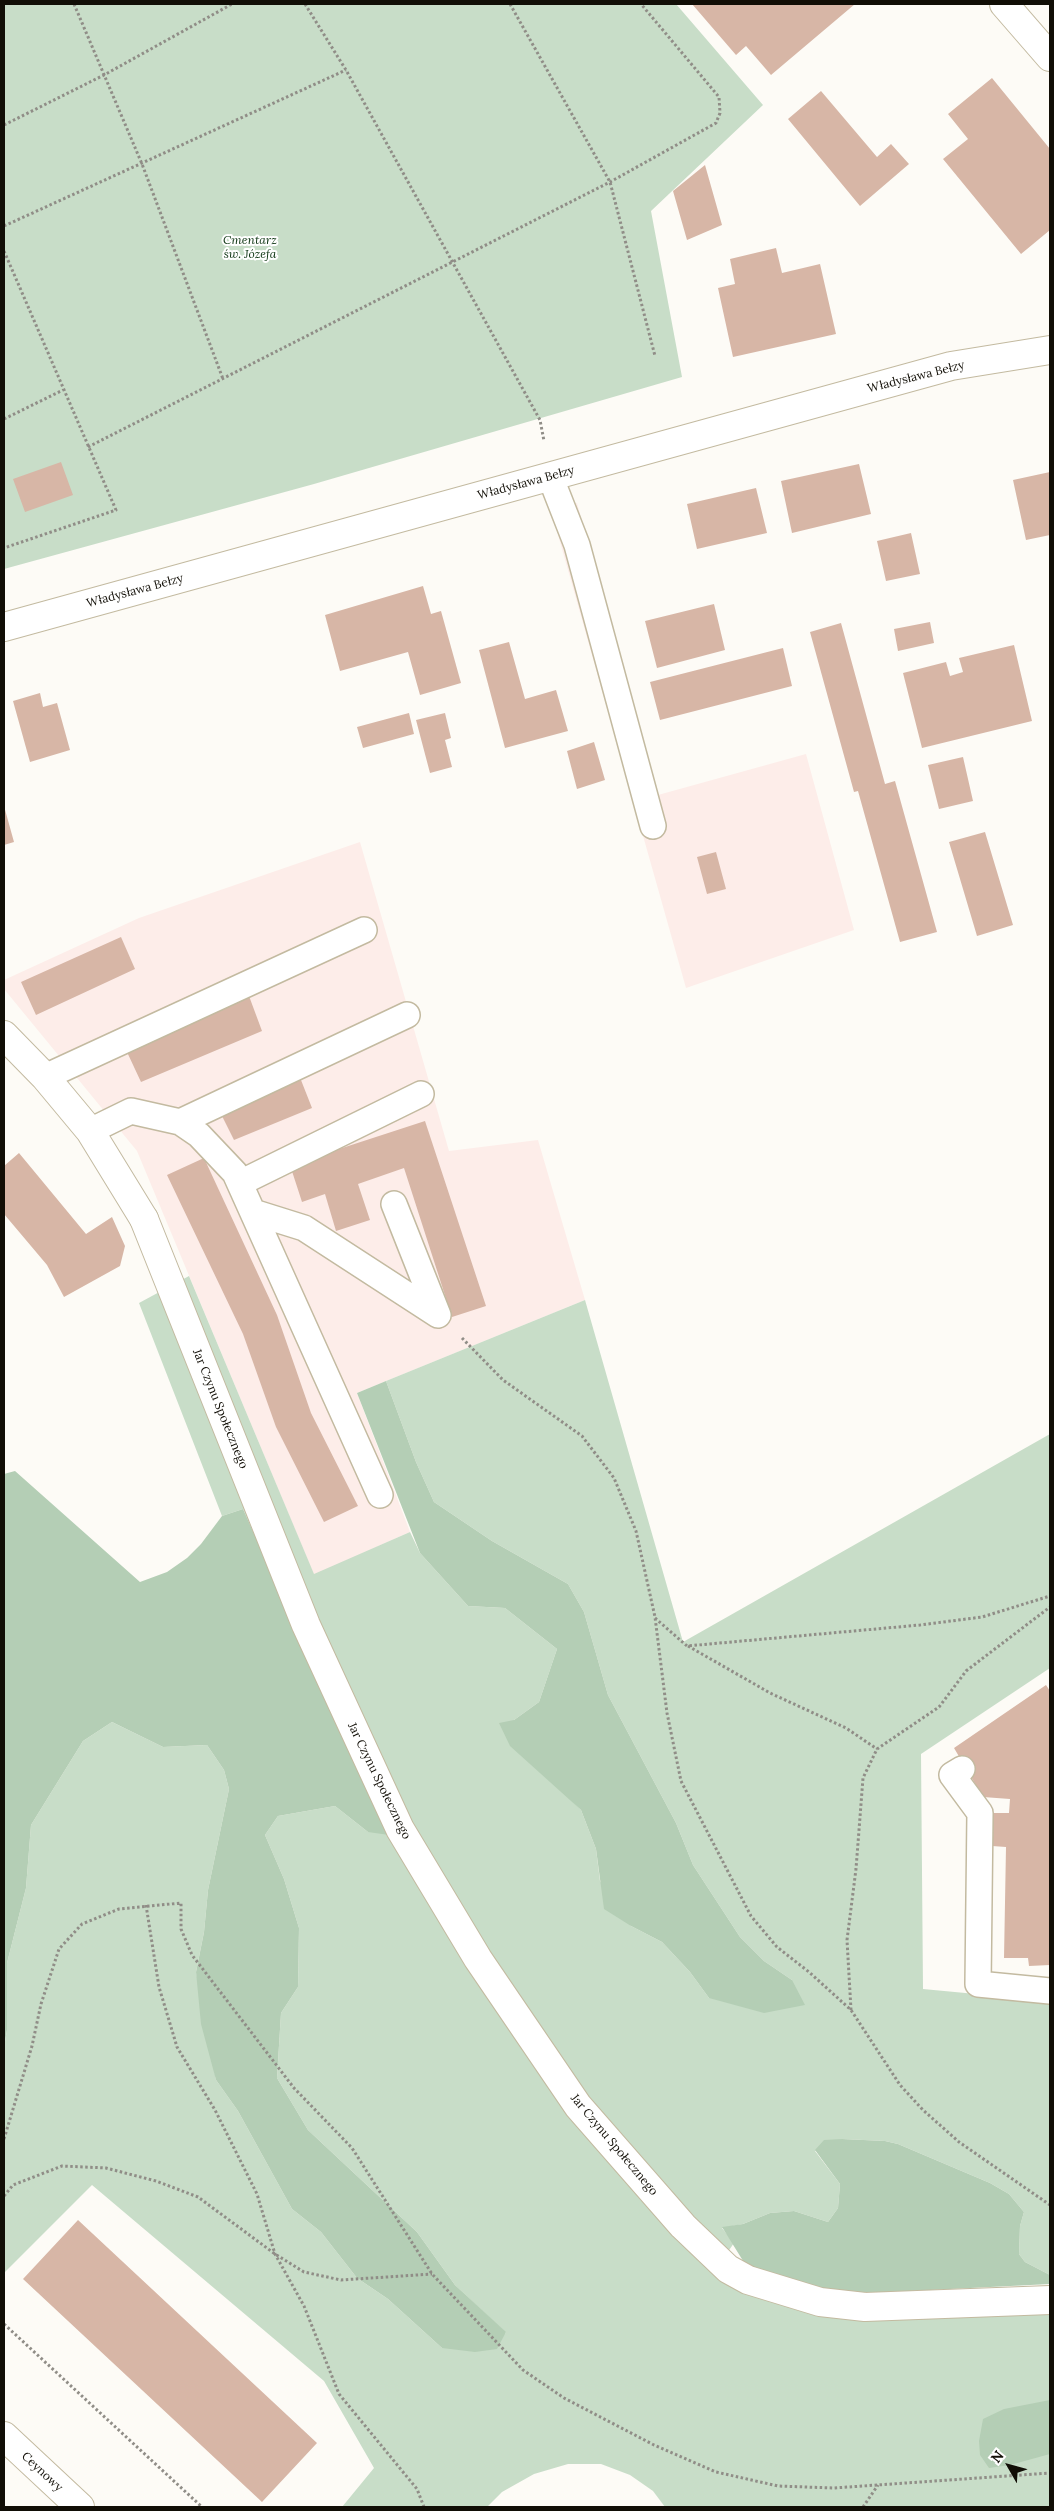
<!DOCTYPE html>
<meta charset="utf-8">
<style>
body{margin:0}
#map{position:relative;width:1054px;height:2511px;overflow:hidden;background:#fdfbf6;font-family:Lora,serif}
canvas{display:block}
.frame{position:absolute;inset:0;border:5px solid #110e06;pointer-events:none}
.north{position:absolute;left:984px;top:2441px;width:50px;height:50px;-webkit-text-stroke:4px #fff;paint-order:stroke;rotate:308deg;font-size:14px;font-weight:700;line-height:20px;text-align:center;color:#110e06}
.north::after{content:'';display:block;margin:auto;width:18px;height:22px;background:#110e06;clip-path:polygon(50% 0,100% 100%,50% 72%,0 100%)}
</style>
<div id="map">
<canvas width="1054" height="2511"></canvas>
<div class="frame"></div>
<div class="north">N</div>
</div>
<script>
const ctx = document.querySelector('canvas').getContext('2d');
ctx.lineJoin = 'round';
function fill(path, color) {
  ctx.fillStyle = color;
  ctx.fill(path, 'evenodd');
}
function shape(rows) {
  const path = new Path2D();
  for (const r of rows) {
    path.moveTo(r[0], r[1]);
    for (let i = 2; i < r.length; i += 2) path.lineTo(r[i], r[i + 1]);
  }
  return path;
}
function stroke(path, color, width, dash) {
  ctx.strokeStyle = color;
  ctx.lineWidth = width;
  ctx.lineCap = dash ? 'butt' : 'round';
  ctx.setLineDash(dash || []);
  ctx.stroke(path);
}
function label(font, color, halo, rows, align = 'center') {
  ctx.font = font + ' Lora,serif';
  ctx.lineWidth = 4;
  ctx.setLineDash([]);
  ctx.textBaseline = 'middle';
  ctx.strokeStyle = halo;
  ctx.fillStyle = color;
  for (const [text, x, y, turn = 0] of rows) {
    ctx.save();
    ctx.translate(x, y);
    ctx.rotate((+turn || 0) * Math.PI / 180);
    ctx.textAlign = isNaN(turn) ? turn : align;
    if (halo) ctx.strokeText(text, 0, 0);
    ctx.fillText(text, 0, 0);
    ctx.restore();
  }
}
const industrial = shape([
 [577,503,658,795,806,754,854,930,686,988,551,510],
 [360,842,449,1151,538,1140,585,1300,357,1393,410,1532,314,1575,137,1151,4,989,4,980,139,918]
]);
const green = shape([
 [4,4,676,4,763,105,651,211,682,377,314,484,4,569],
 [189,1276,314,1574,410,1532,420,1553,468,1606,505,1608,557,1649,539,1702,514,1720,552,1781,581,1810,596,1849,600,1881,631,1926,662,1942,690,1972,709,1998,792,1980,764,1961,740,1937,693,1865,676,1823,608,1695,584,1612,568,1584,492,1541,434,1502,416,1462,386,1381,585,1300,683,1642,1050,1434,1050,1668,921,1754,923,1989,1050,2001,1050,2275,1025,2262,1019,2254,1020,2226,1024,2212,1009,2194,990,2183,898,2144,885,2141,842,2139,815,2151,840,2184,838,2208,828,2222,794,2211,770,2213,743,2224,722,2228,734,2243,725,2256,727,2283,1050,2309,1050,2507,665,2507,653,2491,630,2475,601,2464,568,2464,534,2474,502,2492,487,2507,342,2507,374,2468,324,2381,92,2185,4,2273,4,2047,7,2030,7,1963,26,1888,31,1825,83,1741,112,1722,163,1747,207,1745,224,1770,229,1789,208,1890,204,1932,196,1972,216,2080,238,2111,292,2209,321,2232,357,2278,388,2299,442,2348,506,2333,455,2285,417,2232,308,2130,277,2078,281,2013,298,1987,299,1928,284,1879,265,1835,278,1816,335,1806,368,1832,362,1778,243,1509,222,1516,139,1303]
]);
const forest = shape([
 [386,1381,416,1462,434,1502,492,1541,568,1584,584,1612,608,1695,676,1823,693,1865,740,1937,764,1961,792,1980,805,2005,764,2013,709,1998,690,1972,662,1942,631,1926,604,1909,596,1849,581,1810,510,1746,499,1723,514,1720,539,1702,557,1649,505,1608,468,1606,420,1553,357,1393],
 [15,1471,140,1582,167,1572,187,1558,201,1544,222,1516,243,1509,389,1835,368,1832,335,1806,278,1816,265,1835,284,1879,299,1928,298,1987,281,2013,277,2078,308,2130,417,2232,455,2285,506,2332,497,2349,475,2352,442,2348,388,2299,357,2278,321,2232,292,2209,238,2111,216,2080,201,2024,196,1972,204,1932,208,1890,229,1789,224,1770,207,1745,163,1747,112,1722,83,1741,31,1825,26,1888,7,1963,7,2030,4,2047,4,1474],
 [842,2139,885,2141,898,2144,990,2183,1009,2194,1024,2212,1020,2226,1019,2254,1025,2262,1050,2275,1050,2284,871,2293,825,2289,783,2279,745,2264,722,2227,743,2224,770,2213,794,2211,828,2222,838,2208,840,2184,815,2150,824,2140],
 [1050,2400,1050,2454,1010,2465,989,2468,980,2455,979,2441,983,2419,1004,2409]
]);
const building = shape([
 [692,4,855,4,771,75,746,46,736,55],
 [992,78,1050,149,1050,230,1021,254,943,159,968,139,948,114],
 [821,91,877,157,891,144,909,164,860,206,788,119],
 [705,165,722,225,687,240,673,191],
 [776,248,782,273,820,264,836,334,733,357,718,288,735,284,730,259],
 [61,462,73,495,25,512,13,479],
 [859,464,871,514,792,533,781,481],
 [1050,472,1050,535,1026,540,1013,480],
 [756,488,767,533,697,549,687,504],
 [911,533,920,574,886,581,877,541],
 [423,586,431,614,441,611,461,683,420,695,408,652,340,671,325,615],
 [714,604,725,650,657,668,645,621],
 [930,622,934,643,898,651,894,629],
 [841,623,885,784,895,781,937,932,900,942,858,791,854,792,810,632],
 [509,642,525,699,556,690,568,731,505,748,479,650],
 [1014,645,1032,721,922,748,903,673,946,662,950,676,963,672,959,658],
 [783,648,792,686,660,720,650,682],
 [40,693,43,707,57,703,70,750,30,762,13,701],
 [409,713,414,734,363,748,357,727],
 [445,713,451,738,445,740,452,767,430,773,416,720],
 [594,742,605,780,577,789,567,751],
 [963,757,973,801,939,809,928,765],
 [4,806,14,842,4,845],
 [985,832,1013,925,977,936,949,842],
 [716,852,726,889,707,894,697,857],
 [121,937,135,969,36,1015,21,982],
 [249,996,262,1031,141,1082,127,1052],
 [299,1075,312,1108,234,1140,220,1112],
 [425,1121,486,1306,452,1317,404,1168,358,1184,370,1220,336,1231,325,1194,302,1202,290,1165],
 [19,1153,86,1234,112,1217,125,1246,120,1266,64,1297,47,1265,4,1214,4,1166],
 [204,1158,277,1315,311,1413,358,1506,324,1522,276,1427,243,1334,167,1175],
 [1046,1685,1050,1691,1050,1965,1029,1966,1028,1958,1004,1958,1006,1847,992,1846,988,1813,1009,1813,1010,1799,983,1797,954,1748],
 [78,2220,317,2443,262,2502,23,2279]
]);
const path = shape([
 [74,4,142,164,223,379],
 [305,4,346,70,540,420,544,441],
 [510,4,610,182,655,356],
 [4,125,104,75,232,4],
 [4,226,346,70],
 [4,251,116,510,4,548],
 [4,419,63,390],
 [88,447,610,182,716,123,720,113,719,97,641,4],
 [462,1338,503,1380,582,1436,614,1478,636,1531,655,1617,667,1713,681,1781,751,1916,777,1947,809,1972,851,2010,900,2085,923,2110,959,2142,1050,2205],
 [655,1618,687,1646,920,1625,982,1617,1050,1596],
 [688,1646,770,1693,846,1728,877,1749],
 [146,1905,159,1987,177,2047,215,2110,257,2194,275,2254,304,2306,339,2394,417,2489,424,2507],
 [851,2010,847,1940,856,1869,863,1778,877,1749,939,1707,966,1671,1050,1607],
 [4,2139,32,2046,41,2004,59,1949,82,1924,119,1909,181,1903,181,1929,192,1955,294,2088,352,2148,432,2274,523,2370,564,2398,654,2445,716,2472,778,2486,834,2488,1050,2473],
 [4,2196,13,2185,62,2166,106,2168,156,2181,198,2197,275,2254,304,2272,341,2280,432,2274],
 [4,2324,202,2507],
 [863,2507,878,2485]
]);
const service = shape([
 [550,476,577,545,653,826],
 [45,1077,364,930],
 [180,1122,407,1015],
 [90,1131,131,1111,180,1122,199,1135,235,1173,380,1495],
 [240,1183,421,1094],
 [253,1212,304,1228,438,1315,394,1204],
 [962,1769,952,1775,980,1813,978,1984,1050,1991]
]);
const pedestrian = shape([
 [144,1219,306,1625,400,1829,478,1959,578,2106,683,2226,728,2269,748,2280,820,2302,865,2307,1050,2300]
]);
const minor = shape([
 [1004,4,1050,57],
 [4,627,951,366,1050,350],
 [4,1035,45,1077,90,1131,144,1219],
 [4,2436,80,2507]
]);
const parkNames = [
 ["Cmentarz",250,241],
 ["św. Józefa",250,255]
];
const streetNames = [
 ["Władysława Bełzy",916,377,-14],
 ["Władysława Bełzy",526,483,-15],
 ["Władysława Bełzy",135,591,-15],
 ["Jar Czynu Społecznego",220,1409,68],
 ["Jar Czynu Społecznego",379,1781,64],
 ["Jar Czynu Społecznego",614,2145,50],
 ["Ceynowy",42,2472,43]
];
fill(industrial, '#fdede9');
fill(green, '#c8ddc8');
fill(forest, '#b4ceb5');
fill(building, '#d7b6a6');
stroke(service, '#c3baa0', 28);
stroke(pedestrian, '#c3baa0', 30);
stroke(minor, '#c3baa0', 30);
stroke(path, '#908d87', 3, [2.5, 2.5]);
stroke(service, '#fff', 25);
stroke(pedestrian, '#fff', 28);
stroke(minor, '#fff', 28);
label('italic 12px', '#0d3512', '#fff', parkNames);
label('12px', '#110e06', '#fff', streetNames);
</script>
